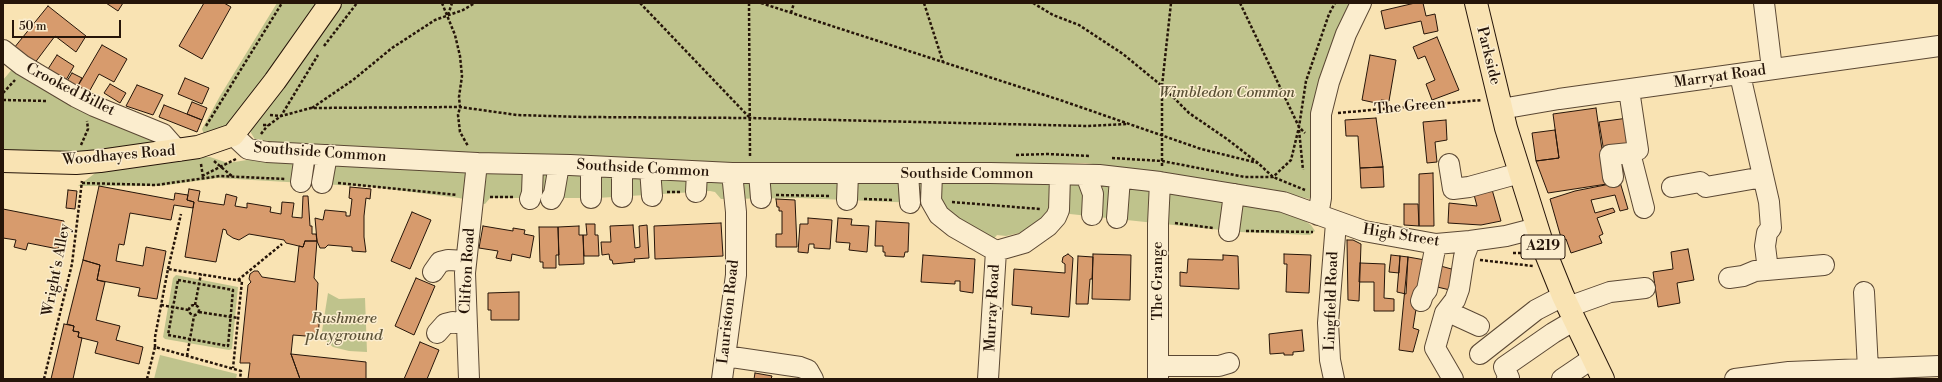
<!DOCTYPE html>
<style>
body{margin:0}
#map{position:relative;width:1942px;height:382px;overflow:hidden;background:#f9e3b3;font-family:"Libre Bodoni",serif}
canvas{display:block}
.frame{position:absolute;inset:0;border:4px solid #261509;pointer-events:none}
.scale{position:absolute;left:12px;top:20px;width:109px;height:18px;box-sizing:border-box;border:2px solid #261509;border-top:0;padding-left:5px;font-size:12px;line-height:14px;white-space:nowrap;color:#261509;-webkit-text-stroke:3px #fbedce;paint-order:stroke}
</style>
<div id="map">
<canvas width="1942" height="382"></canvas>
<div class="frame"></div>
<div class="scale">50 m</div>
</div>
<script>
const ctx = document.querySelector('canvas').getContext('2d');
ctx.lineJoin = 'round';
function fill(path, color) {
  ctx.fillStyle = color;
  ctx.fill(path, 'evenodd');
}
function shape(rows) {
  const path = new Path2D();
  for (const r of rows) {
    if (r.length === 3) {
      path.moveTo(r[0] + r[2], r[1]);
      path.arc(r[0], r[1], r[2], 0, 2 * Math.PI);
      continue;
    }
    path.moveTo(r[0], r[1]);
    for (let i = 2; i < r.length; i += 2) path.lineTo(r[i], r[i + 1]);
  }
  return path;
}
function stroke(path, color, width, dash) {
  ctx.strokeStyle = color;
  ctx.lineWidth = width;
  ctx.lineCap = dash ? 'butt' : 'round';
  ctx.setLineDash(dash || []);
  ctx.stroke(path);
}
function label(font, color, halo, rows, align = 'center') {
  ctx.font = font + ' "Libre Bodoni",serif';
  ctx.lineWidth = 3;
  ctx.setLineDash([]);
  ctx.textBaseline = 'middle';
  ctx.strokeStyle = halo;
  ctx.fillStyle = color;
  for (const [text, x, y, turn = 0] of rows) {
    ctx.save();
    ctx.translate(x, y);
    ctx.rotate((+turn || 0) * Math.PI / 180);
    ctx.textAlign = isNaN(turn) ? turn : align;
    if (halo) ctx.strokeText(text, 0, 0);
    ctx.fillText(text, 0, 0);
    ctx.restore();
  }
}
const green = shape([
 [277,3,320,3,292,37,285,54,236,121,220,130,204,134,202,129,220,96],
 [336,3,1352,3,1335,36,1321,84,1312,193,1309,199,1275,190,1163,176,1141,170,1085,163,750,168,267,144,256,141,251,133,251,126],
 [14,67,158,140,151,144,56,154,3,149,3,80],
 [200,157,210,157,228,163,247,160,317,161,1114,185,1279,209,1302,219,1311,225,1315,231,1310,235,1240,232,1051,212,1027,231,1006,236,997,235,991,242,945,210,918,203,799,198,721,199,715,192,710,191,597,198,490,198,485,204,459,198,373,187,218,178,160,186,78,186,98,171],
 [176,275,238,287,232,349,229,350,165,339,163,337,173,278],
 [328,293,339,299,365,298,367,352,349,351,333,347,325,340,322,331],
 [160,355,237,374,236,379,154,379]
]);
const building = shape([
 [106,3,123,3,118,11,106,3],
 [204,3,224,3,231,7,202,59,179,46,204,3],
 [1415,3,1423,3,1426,16,1435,14,1438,31,1424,34,1421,21,1385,29,1381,11,1415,3],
 [48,6,86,36,76,52,55,36,34,64,14,48,48,6],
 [1437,37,1459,90,1432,100,1426,84,1435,80,1425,56,1418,59,1413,47,1437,37],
 [102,45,127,59,114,82,99,74,89,92,78,86,102,45],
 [57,55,74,66,66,80,48,69,57,55],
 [1370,55,1396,60,1389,101,1381,100,1381,104,1362,100,1370,55],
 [72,73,82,78,77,87,67,81,72,73],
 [185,78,209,88,202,104,178,94,185,78],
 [110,84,126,93,120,103,104,93,110,84],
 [137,85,163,95,153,115,126,106,137,85],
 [192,102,207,108,202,120,187,114,192,102],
 [164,105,202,120,197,132,159,117,164,105],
 [1596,108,1607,184,1548,193,1536,161,1559,158,1553,114,1596,108],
 [1376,118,1383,167,1360,168,1358,136,1346,136,1345,120,1376,118],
 [1628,118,1633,148,1604,152,1599,122,1628,118],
 [1446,120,1447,140,1435,142,1437,162,1427,163,1423,122,1446,120],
 [1555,130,1559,158,1536,161,1532,133,1555,130],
 [1383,167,1384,187,1361,188,1360,168,1383,167],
 [1433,173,1434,226,1419,226,1419,174,1433,173],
 [1620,182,1628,209,1620,211,1615,195,1591,200,1595,213,1613,208,1615,212,1597,218,1603,234,1599,236,1602,243,1571,253,1566,239,1562,241,1550,199,1575,191,1620,182],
 [99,186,174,200,175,193,188,195,187,200,194,202,193,208,174,205,171,220,130,213,124,245,119,244,116,261,143,266,146,247,166,251,157,299,138,296,140,288,97,280,100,265,83,260,99,186],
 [1491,186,1501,221,1481,225,1448,223,1449,203,1477,206,1473,191,1491,186],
 [350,187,371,189,370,199,366,198,364,216,364,237,366,252,352,251,352,247,328,245,325,248,320,248,317,241,315,218,323,220,325,210,346,212,346,216,350,216,352,199,349,198,350,187],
 [189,189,200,191,198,201,224,205,226,194,237,197,235,206,247,208,247,203,271,207,270,212,281,214,282,202,294,203,292,217,302,218,303,196,308,196,310,226,312,226,312,234,316,234,317,241,305,241,303,247,286,243,284,240,249,234,239,240,233,238,227,234,226,230,223,229,216,262,185,257,194,202,187,200,189,189],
 [68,190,77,191,75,209,66,208,68,190],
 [776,199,795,200,797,247,776,247,776,234,782,234,782,211,779,211,779,207,777,207,776,199],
 [1404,204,1418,204,1419,226,1404,225,1404,204],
 [3,209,64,221,58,249,28,243,26,250,14,247,16,240,3,238,3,209],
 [412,212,431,220,410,269,391,261,412,212],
 [808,218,832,220,830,249,814,248,814,244,809,244,808,253,798,252,800,224,808,224,808,218],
 [838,218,852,219,851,225,869,226,867,252,849,250,850,243,836,242,838,218],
 [876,221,909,223,908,252,905,252,904,257,885,256,885,252,883,252,883,246,875,246,876,221],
 [721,223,723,256,655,259,654,226,721,223],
 [586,224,595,224,595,235,598,235,599,256,584,256,583,235,587,235,586,224],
 [633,225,635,248,640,247,639,226,647,225,649,258,634,259,635,262,613,264,612,260,610,260,609,254,602,255,601,242,611,242,610,226,633,225],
 [483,226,513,231,513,228,525,230,524,234,534,236,530,258,512,254,511,261,496,258,498,251,479,248,483,226],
 [579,226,579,235,583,235,584,264,559,265,558,227,579,226],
 [539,227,558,227,559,255,556,255,556,268,543,268,543,262,540,262,539,227],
 [1347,240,1353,240,1361,244,1359,301,1348,300,1347,240],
 [305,241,317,241,314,278,318,283,316,313,320,313,318,337,293,335,291,354,300,379,248,379,250,363,240,363,248,285,251,282,249,279,250,274,254,271,258,271,262,277,295,282,299,246,303,247,305,241],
 [1688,249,1694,280,1677,283,1680,303,1658,307,1653,272,1673,269,1671,252,1688,249],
 [1068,254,1073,258,1069,317,1031,314,1032,307,1012,305,1014,269,1065,273,1065,264,1062,262,1063,257,1068,254],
 [1093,254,1131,255,1130,300,1092,299,1093,254],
 [1284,254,1311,255,1309,293,1286,292,1287,264,1284,264,1284,254],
 [923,255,975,259,973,293,960,291,960,281,955,281,955,284,921,282,923,255],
 [1223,255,1238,256,1239,289,1180,286,1180,272,1187,273,1188,259,1223,260,1223,255],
 [1391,255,1400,256,1399,273,1389,272,1391,255],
 [1078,256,1093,257,1092,279,1090,279,1088,304,1076,304,1078,256],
 [1400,256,1408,257,1406,294,1397,292,1400,256],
 [1408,257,1431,261,1421,278,1413,328,1419,330,1413,352,1399,350,1408,257],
 [83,260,100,265,97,280,105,282,96,320,120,326,116,340,143,347,139,364,95,353,98,342,78,337,79,332,73,331,74,326,67,324,83,260],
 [1360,263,1385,264,1384,298,1394,299,1394,311,1374,311,1374,282,1359,282,1360,263],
 [1437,265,1455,270,1450,290,1433,286,1437,265],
 [416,278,435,286,414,335,395,326,416,278],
 [519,292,519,320,491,320,491,310,488,310,488,293,519,292],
 [64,324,74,326,73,331,79,332,78,337,82,338,73,379,51,379,64,324],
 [1302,330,1304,351,1293,352,1293,355,1284,355,1284,353,1270,354,1269,334,1302,330],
 [420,342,439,350,427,379,404,379,420,342],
 [291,354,366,362,366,379,300,379,291,354],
 [755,373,772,376,771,379,754,379,755,373]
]);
const path = shape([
 [442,3,455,35,460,56,462,76,459,97,460,107,458,115,460,132,468,146],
 [640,3,749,117],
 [749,3,750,156],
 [761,3,1063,101,1201,149,1258,163],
 [924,3,943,62],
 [1033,3,1053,15,1079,25,1123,54,1162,86,1189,113,1227,139,1258,163,1273,177,1305,190],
 [1240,3,1299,127,1305,133],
 [791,13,794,3],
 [448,15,452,3],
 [324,46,357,3],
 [3,93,15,80],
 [3,100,48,101],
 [312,108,353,80,392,48,435,20,463,10,475,3],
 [1338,113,1482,100],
 [270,115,281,116,311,108,460,107,517,115,583,117,750,118,1087,126,1126,124],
 [263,125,269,125,281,116,318,55],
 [206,126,282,3],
 [1299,130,1303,170],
 [261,134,268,125],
 [81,145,88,129,87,121],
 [1016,155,1048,154,1089,156],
 [1112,158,1162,161,1245,177,1273,177,1291,160,1299,127,1306,81,1329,14,1335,3],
 [214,161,233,177],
 [201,164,203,177],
 [1162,166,1162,86,1171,3],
 [202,176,236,159],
 [82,183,156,185,220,176,285,179],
 [338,183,457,195],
 [667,192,680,192],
 [776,195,831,196],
 [490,197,515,197],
 [864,199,893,200],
 [952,202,1040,209],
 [1175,223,1213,228],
 [1246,231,1313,232],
 [1513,253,1528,253],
 [1480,260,1533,266],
 [168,269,181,214],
 [178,280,233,290,228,346,168,335,178,280],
 [238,280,282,244],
 [194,310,5],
 [161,305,189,310],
 [195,305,201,274],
 [199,312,238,318],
 [155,347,155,337,168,269,242,281,233,368],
 [187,356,194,316],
 [44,379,72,264,82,181],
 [147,379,155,347,241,371,240,379]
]);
const minor = shape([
 [1764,3,1772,69],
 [3,50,22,65,76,97,94,106,163,134,178,151],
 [1740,75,1769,202,1771,228,1767,233,1765,246,1768,270],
 [1629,90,1638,150,1630,153,1644,208],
 [1501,109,1559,99,1939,46],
 [233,135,248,149,267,152,477,163,570,165,732,173,990,173,1099,175,1160,182,1283,202,1364,231,1436,244,1470,241,1506,236,1537,228],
 [1449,164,1453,189,1469,187,1520,173],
 [650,169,652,196],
 [759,173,761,198],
 [908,174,910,203],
 [932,174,931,201,939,215,954,227,996,251,988,379],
 [1086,175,1093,194,1092,215],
 [1613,177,1610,155,1630,153],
 [301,182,305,154],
 [322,183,327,155],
 [1672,187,1700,182,1706,187,1763,177],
 [696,192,697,172],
 [622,197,622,168],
 [591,198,591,167],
 [530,199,532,193,533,165],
 [551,199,554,194,559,165],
 [847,200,848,174],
 [1318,215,1321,198,1321,114,1329,82,1346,34,1361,3],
 [1117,218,1120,178],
 [1229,231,1234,194],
 [996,251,1024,243,1048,226,1056,217,1059,210,1060,175],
 [433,272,440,262,448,260,466,261],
 [1729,278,1743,276,1755,271,1824,265],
 [1864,292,1868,369],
 [1421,301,1423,295,1427,290,1436,244],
 [1568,307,1610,292,1645,288],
 [1449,308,1455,315,1479,326],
 [437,333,445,324,453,322,466,325],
 [1480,354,1536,310,1563,296],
 [725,356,800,367,808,370,813,379],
 [1158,366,1219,366,1229,363],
 [469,379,465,273,477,163],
 [722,379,736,275,736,212,732,173],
 [1158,379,1158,224,1160,182],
 [1334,379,1330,360,1328,323,1336,223],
 [1453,379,1435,348,1445,313,1455,300,1459,289,1464,257,1470,241],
 [1507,379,1509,378,1504,367,1553,333,1575,320],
 [1562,379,1593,358],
 [1735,379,1789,372,1939,366]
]);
const major = shape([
 [1476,3,1506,128,1544,249,1563,296,1603,379],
 [3,161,76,163,100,161,198,147,233,135,275,81,330,3]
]);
const shields = [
 [1543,247,44]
];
const shieldNames = [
 ["A219",1543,247]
];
const streetNames = [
 ["Parkside",1488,56,76],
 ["Marryat Road",1720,77,-8],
 ["Crooked Billet",70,90,27],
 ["The Green",1410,107,-5],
 ["Southside Common",320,153,4],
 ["Woodhayes Road",119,156,-5],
 ["Southside Common",643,169,3],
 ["Southside Common",967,174],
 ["High Street",1401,236,9],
 ["Wright's Alley",57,270,-79],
 ["Clifton Road",468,271,-87],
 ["The Grange",1158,281,-90],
 ["Lingfield Road",1332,301,-88],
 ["Murray Road",993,308,-87],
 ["Lauriston Road",729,312,-84]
];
const parkNames = [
 ["Wimbledon Common",1227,93],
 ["Rushmere",344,319],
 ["playground",344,336]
];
fill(green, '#bfc38c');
fill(building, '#d79b6d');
stroke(building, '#261509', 1);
stroke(minor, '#5b4834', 22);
stroke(major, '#261509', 24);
stroke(path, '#261509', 2.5, [3, 2]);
stroke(minor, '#fbedce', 20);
stroke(major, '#f9e3b3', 22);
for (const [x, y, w] of shields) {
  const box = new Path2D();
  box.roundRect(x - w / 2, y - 12, w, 24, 3);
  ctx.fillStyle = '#fbedce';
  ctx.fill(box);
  stroke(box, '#261509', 1);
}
label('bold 14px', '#261509', null, shieldNames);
label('15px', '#261509', '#fbedce', streetNames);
label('italic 15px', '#5c5237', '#fbedce', parkNames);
</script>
